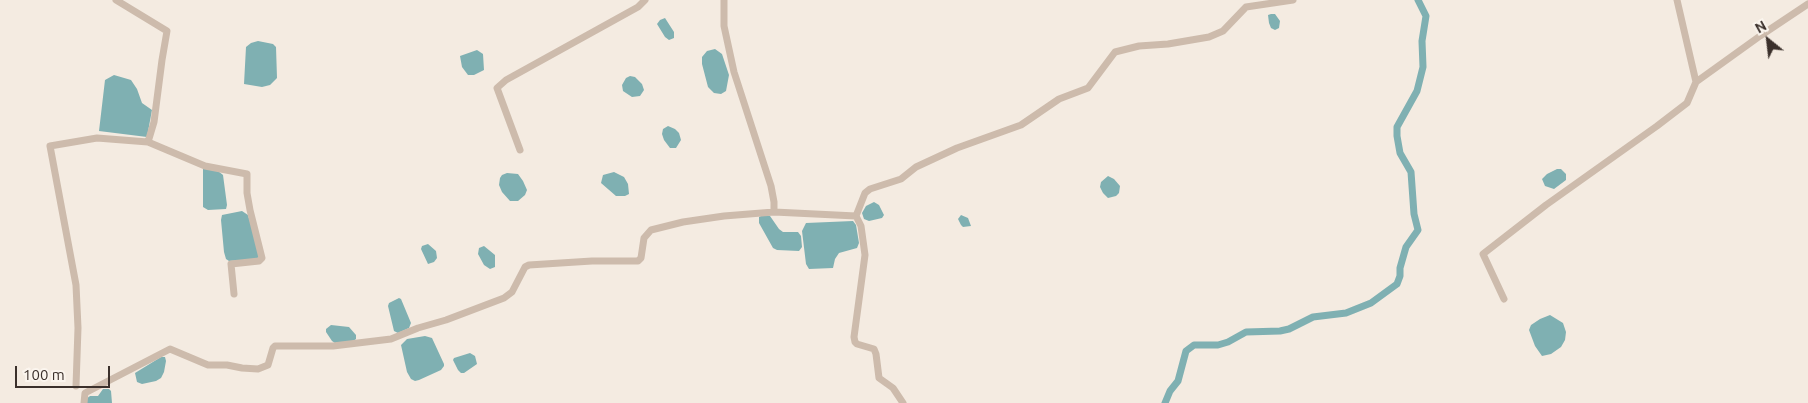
<!DOCTYPE html>
<style>
body{margin:0}
#map{position:relative;width:1808px;height:403px;overflow:hidden;background:#f4ebe1;font-family:Ubuntu,sans-serif}
canvas{display:block}
.north{position:absolute;left:1743px;top:15px;width:50px;height:50px;-webkit-text-stroke:4px #fbf5ee;paint-order:stroke;rotate:331deg;font-size:14px;font-weight:700;line-height:20px;text-align:center;color:#3b302b}
.north::after{content:'';display:block;margin:auto;width:18px;height:22px;background:#3b302b;clip-path:polygon(50% 0,100% 100%,50% 72%,0 100%)}
.scale{position:absolute;left:15px;top:366px;width:95px;height:22px;box-sizing:border-box;border:2px solid #3b302b;border-top:0;padding-left:6px;font-size:15px;line-height:18px;white-space:nowrap;color:#3b302b;-webkit-text-stroke:4px #fbf5ee;paint-order:stroke}
</style>
<div id="map">
<canvas width="1808" height="403"></canvas>
<div class="north">N</div>
<div class="scale">100 m</div>
</div>
<script>
const ctx = document.querySelector('canvas').getContext('2d');
ctx.lineJoin = 'round';
function fill(path, color) {
  ctx.fillStyle = color;
  ctx.fill(path, 'evenodd');
}
function shape(rows) {
  const path = new Path2D();
  for (const r of rows) {
    path.moveTo(r[0], r[1]);
    for (let i = 2; i < r.length; i += 2) path.lineTo(r[i], r[i + 1]);
  }
  return path;
}
function stroke(path, color, width, dash) {
  ctx.strokeStyle = color;
  ctx.lineWidth = width;
  ctx.lineCap = dash ? 'butt' : 'round';
  ctx.setLineDash(dash || []);
  ctx.stroke(path);
}
const water = shape([
 [1271,14,1275,14,1280,21,1279,28,1275,30,1271,28,1269,23,1268,15],
 [665,18,674,32,674,38,669,40,665,37,657,24,660,20],
 [258,41,273,44,276,47,277,78,270,85,262,87,244,84,246,47,251,43],
 [715,49,722,54,729,75,726,91,721,94,714,93,708,87,702,64,702,57,707,51],
 [477,50,483,54,484,70,474,75,468,75,462,67,460,56],
 [114,75,131,80,137,89,142,103,152,110,147,137,99,131,105,80],
 [630,76,635,77,642,84,644,90,640,96,632,97,623,91,622,85,626,78],
 [668,126,675,129,679,133,681,140,676,148,670,148,664,140,662,134,663,129],
 [203,168,218,171,223,175,227,205,226,209,208,210,203,207],
 [1557,169,1561,169,1566,174,1566,180,1554,189,1545,186,1542,179,1547,174],
 [614,172,624,177,628,184,629,194,625,196,616,196,601,183,603,175],
 [507,173,518,174,523,181,527,190,525,195,518,201,510,201,502,192,499,185,500,178,502,175],
 [1108,176,1114,179,1120,186,1119,193,1116,196,1108,198,1103,193,1100,187,1101,182],
 [874,202,879,205,884,215,882,218,869,221,864,219,862,213,866,206],
 [242,211,248,215,260,255,257,259,229,261,226,259,224,252,221,220,222,215],
 [763,215,770,216,779,229,783,232,798,232,801,236,802,247,799,251,777,250,773,248,759,223,759,217],
 [961,215,968,218,971,226,963,227,961,225,958,219],
 [853,221,856,225,859,243,857,248,839,253,835,259,833,268,809,269,806,264,802,231,806,223],
 [428,244,436,251,437,258,434,262,428,264,421,249,422,246],
 [484,246,495,255,495,267,490,269,484,265,478,254,479,248],
 [399,298,401,299,411,323,409,328,398,333,394,331,388,306,389,303],
 [1550,315,1563,323,1566,332,1565,340,1561,347,1551,354,1542,356,1535,346,1529,330,1531,325,1540,319],
 [331,325,349,327,356,335,356,339,352,342,335,343,332,341,326,332,326,329],
 [425,336,432,338,444,364,444,366,441,370,419,380,415,381,411,379,407,372,401,345,407,339],
 [470,353,475,356,477,364,464,373,461,373,458,370,453,360,454,358],
 [161,357,165,357,166,361,164,372,161,378,156,381,142,384,137,382,135,373],
 [103,389,109,389,111,391,112,403,85,403,86,399,90,396,98,396]
]);
const canal = shape([
 [1165,403,1170,391,1178,381,1186,351,1194,345,1218,345,1228,342,1246,332,1280,331,1289,329,1313,317,1346,313,1371,303,1397,284,1400,276,1400,268,1406,247,1418,230,1414,214,1411,172,1400,153,1397,136,1397,127,1417,91,1423,67,1422,41,1426,16,1418,0]
]);
const minor = shape([
 [724,0,724,26,734,72,771,186,774,202,774,212],
 [1677,0,1696,82],
 [148,142,205,166,247,174,247,193,250,210,262,258,259,261,231,264,234,294],
 [520,150,497,88,506,80,638,7,645,0],
 [856,216,861,226,865,255,854,337,855,342,857,344,874,349,876,354,879,378,893,388,903,403],
 [1504,299,1483,254,1546,205,1657,126,1687,103,1696,82,1760,36,1808,4],
 [76,386,78,328,76,285,50,146,97,138,148,142,154,122,162,60,167,31,116,0],
 [84,403,85,393,170,349,208,365,227,365,242,368,258,369,268,365,273,348,275,346,333,346,391,339,418,328,446,320,504,298,512,292,525,267,529,265,592,261,638,261,641,258,644,238,651,230,683,222,724,216,774,212,856,216,865,193,870,189,901,179,916,167,957,148,1021,125,1059,99,1088,88,1115,52,1139,46,1168,44,1209,37,1223,31,1246,7,1293,0]
]);
fill(water, '#7fb0b2');
stroke(canal, '#7fb0b2', 7);
stroke(minor, '#cdbbac', 7);
</script>
